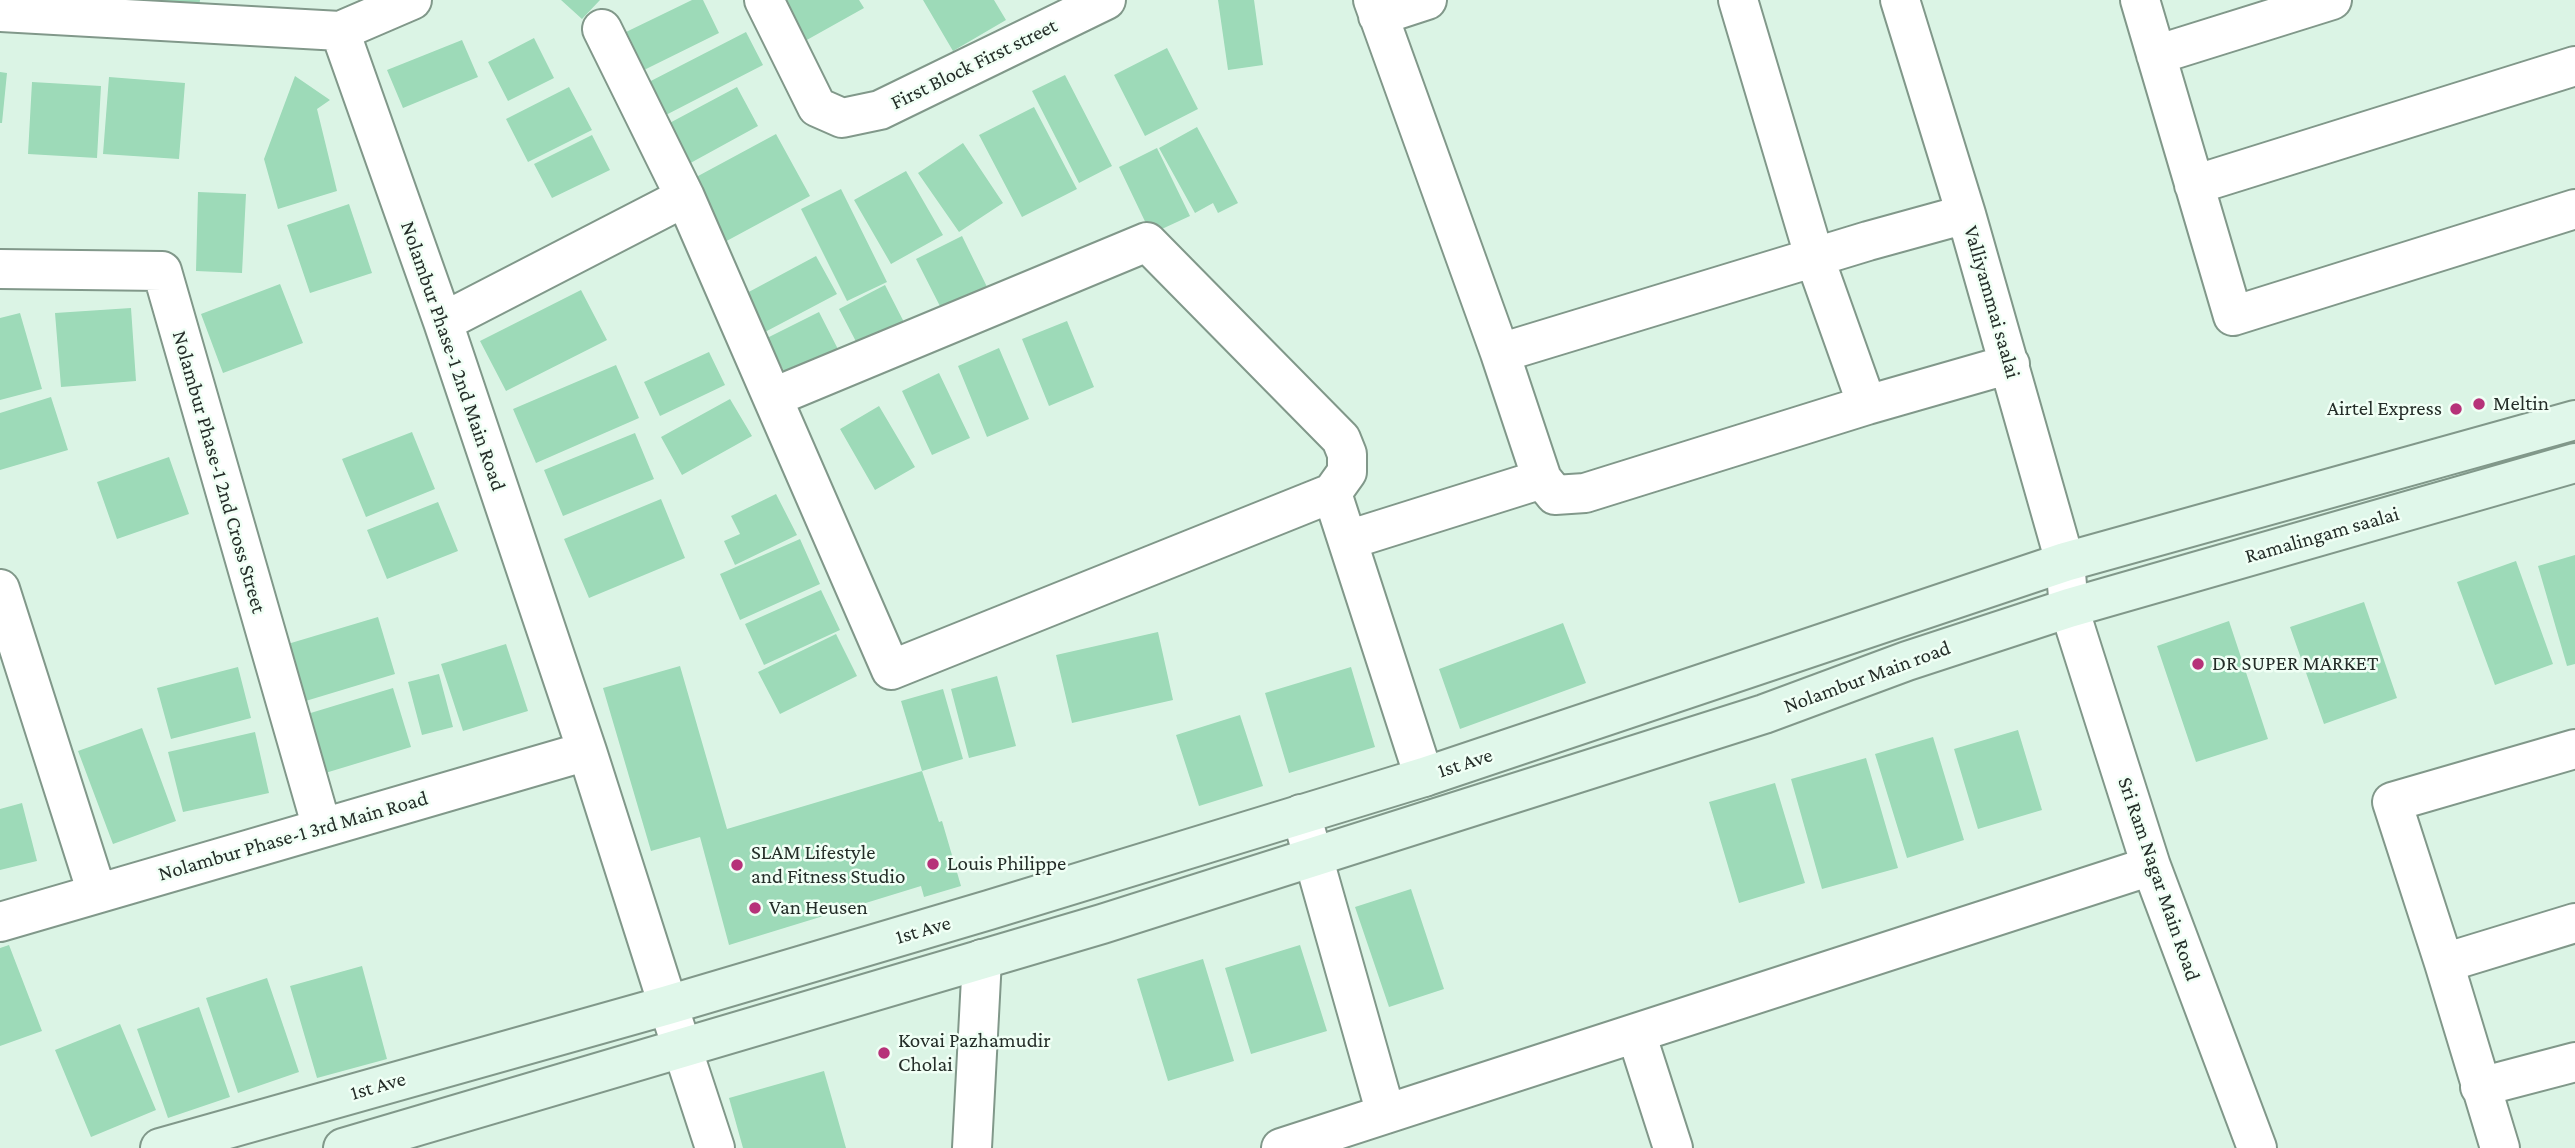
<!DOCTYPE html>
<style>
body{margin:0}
canvas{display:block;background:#dbf4e5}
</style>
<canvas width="2575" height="1148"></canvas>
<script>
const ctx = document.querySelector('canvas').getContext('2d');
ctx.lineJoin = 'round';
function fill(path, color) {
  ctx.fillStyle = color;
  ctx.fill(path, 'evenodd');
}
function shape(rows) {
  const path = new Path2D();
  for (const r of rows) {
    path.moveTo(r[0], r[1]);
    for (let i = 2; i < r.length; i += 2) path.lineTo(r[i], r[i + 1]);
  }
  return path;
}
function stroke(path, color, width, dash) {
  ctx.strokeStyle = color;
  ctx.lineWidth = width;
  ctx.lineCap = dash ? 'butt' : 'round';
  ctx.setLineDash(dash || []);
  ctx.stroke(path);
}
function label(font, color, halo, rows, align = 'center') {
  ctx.font = font + ' "Crimson Pro",serif';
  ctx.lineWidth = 5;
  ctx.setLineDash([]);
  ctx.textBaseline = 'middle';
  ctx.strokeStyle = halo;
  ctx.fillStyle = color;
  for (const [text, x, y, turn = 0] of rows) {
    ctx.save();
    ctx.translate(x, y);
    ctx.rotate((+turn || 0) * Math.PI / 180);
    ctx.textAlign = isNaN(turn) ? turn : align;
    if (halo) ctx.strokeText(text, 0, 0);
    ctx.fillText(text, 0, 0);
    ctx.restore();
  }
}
const building = shape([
 [124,0,200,0,199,8],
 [561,0,600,0,582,19],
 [692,0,703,0,719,33,644,70,626,32],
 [782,0,859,0,864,8,805,41],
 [923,0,994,0,1006,20,953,51],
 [1218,0,1254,0,1263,65,1228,70],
 [746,32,763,65,662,117,645,84],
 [534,38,554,78,508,101,488,62],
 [462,40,478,77,403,108,387,70],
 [1167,48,1198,109,1145,136,1114,75],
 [0,72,7,73,2,123,0,123],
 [1065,75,1112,166,1079,183,1032,91],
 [295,76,330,100,317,109,337,191,278,209,264,159],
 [109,77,185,83,179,159,103,154],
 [32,82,101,86,97,158,28,154],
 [569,87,592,130,528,162,506,119],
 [737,87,758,126,685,166,664,126],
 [1034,107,1077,189,1022,217,979,135],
 [1197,127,1238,203,1218,213,1213,203,1195,213,1159,148],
 [776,134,810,196,721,244,687,182],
 [592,135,610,170,552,198,534,164],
 [963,143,1003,203,959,232,918,173],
 [1157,148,1190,216,1151,234,1119,167],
 [906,171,943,235,891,264,854,200],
 [841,189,887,282,847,301,801,209],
 [198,192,246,194,242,273,196,271],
 [349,204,372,273,310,293,287,225],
 [962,236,991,295,946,318,916,259],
 [816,256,837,294,765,332,745,294],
 [280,284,303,343,223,373,201,314],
 [885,285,908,330,863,355,839,309],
 [581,290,607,340,506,391,480,341],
 [131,308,136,381,61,387,55,313],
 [819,312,842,357,790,383,767,338],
 [20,313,42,389,0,400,0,318],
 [1067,321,1094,387,1049,406,1022,339],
 [999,348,1029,419,987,437,958,366],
 [709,352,725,385,660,416,644,382],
 [616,365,639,418,536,463,513,409],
 [939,373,970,438,932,455,902,391],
 [51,397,68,450,0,470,0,413],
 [730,399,752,436,682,475,661,437],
 [879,406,915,467,875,490,840,429],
 [412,432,435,489,366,517,342,459],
 [635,433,654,479,563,516,544,470],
 [169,457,189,514,117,539,97,482],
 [776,494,797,535,735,565,724,541,740,534,731,516],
 [661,499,685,558,589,598,564,539],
 [438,502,458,551,387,579,367,530],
 [800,539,820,584,740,620,720,574],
 [2575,555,2575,664,2567,666,2538,566],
 [2516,561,2553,664,2495,685,2457,582],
 [821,590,840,630,764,665,745,624],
 [2364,602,2397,698,2324,724,2290,627],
 [378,617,395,674,299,703,281,646],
 [2229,621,2268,739,2196,762,2157,646],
 [1563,623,1586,683,1460,729,1439,669],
 [1158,632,1173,700,1072,723,1056,655],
 [836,634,857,676,780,714,758,672],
 [506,644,528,711,463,731,441,664],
 [680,666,727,829,922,771,939,822,942,821,961,886,924,897,921,886,729,945,700,837,651,851,603,688],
 [238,667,251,718,171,739,157,688],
 [1351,667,1375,747,1289,773,1265,693],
 [439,674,453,727,422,735,408,682],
 [997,676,1016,746,969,758,951,689],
 [393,688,411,747,322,774,304,715],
 [943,689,963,759,922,771,901,701],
 [1240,715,1263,786,1199,806,1176,735],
 [142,728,176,821,113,844,78,751],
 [2018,730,2042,810,1978,829,1954,749],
 [255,732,269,793,183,812,168,752],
 [1933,737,1964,840,1907,858,1875,754],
 [1866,758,1898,868,1822,889,1791,779],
 [1775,783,1805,883,1739,903,1709,802],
 [22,803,37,861,0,870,0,809],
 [1411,889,1444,989,1389,1007,1355,907],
 [9,945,42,1031,0,1046,0,948],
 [1300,945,1327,1031,1251,1054,1225,968],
 [1203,959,1234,1061,1168,1081,1137,979],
 [362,966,387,1059,317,1078,290,986],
 [267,978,299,1072,238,1093,206,998],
 [199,1007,230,1097,168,1118,137,1029],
 [120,1024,156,1110,91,1137,55,1050],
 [824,1071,846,1148,743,1148,729,1098]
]);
const minor = shape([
 [764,0,817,107,842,118,880,110,1106,0],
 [1373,0,1500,353,1542,479,1555,495,1585,493,1867,405,2010,364],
 [1738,0,1815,259,1867,405],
 [1900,0,1966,214,2065,562,2069,608,2151,866,2257,1148],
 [2140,0,2233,316,2575,209],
 [0,12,340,31,443,322,587,751,668,1005],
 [1378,16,1427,0],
 [602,29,685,197],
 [340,31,412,0],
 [2156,55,2332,0],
 [2194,185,2575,66],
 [0,269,162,271,322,828],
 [443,322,685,197,891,670,1332,493,1347,472,1347,454,1341,439,1147,242,774,397],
 [1500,353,1868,241,1966,214],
 [1332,493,1424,777],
 [1348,540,1542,479],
 [0,589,97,893],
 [1301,814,1386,1114],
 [0,922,587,751],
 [2444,963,2575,923],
 [1636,1033,1673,1148],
 [2480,1087,2575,1062],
 [972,1148,982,959],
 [1281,1148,2151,866],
 [2500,1148,2444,963,2392,802,2575,749]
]);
const tertiary = shape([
 [668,1005,715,1148]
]);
const secondary = shape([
 [160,1148,668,1005,989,910,1424,777,2065,562,2575,420],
 [343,1148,1102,924,1764,714,1907,661,2069,608,2575,463]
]);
const markers = [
 [2479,404,7,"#b63279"],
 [2456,409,7,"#b63279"],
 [2198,664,7,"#b63279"],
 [933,864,7,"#b63279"],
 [737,865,7,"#b63279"],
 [755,908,7,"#b63279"],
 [884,1053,7,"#b63279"]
];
const streetNames = [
 ["First Block First street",974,64,-26],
 ["Valliyammai saalai",1992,302,74],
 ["Nolambur Phase-1 2nd Main Road",453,356,71],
 ["Nolambur Phase-1 2nd Cross Street",219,472,74],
 ["Ramalingam saalai",2322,535,-16],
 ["Nolambur Main road",1867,677,-20],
 ["1st Ave",1465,763,-18],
 ["Nolambur Phase-1 3rd Main Road",293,836,-16],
 ["Sri Ram Nagar Main Road",2159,879,71],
 ["1st Ave",923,930,-16],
 ["1st Ave",378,1086,-16]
];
const poiNames = [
 ["Meltin",2493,404],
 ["Airtel Express",2442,409,"right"],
 ["DR SUPER MARKET",2212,664],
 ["SLAM Lifestyle",751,853],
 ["and Fitness Studio",751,877],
 ["Louis Philippe",947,864],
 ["Van Heusen",769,908],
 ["Kovai Pazhamudir",898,1041],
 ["Cholai",898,1065]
];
fill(building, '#9ddab8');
stroke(minor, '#81988a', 42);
stroke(tertiary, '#81988a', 42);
stroke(secondary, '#81988a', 42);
stroke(minor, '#fff', 38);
stroke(tertiary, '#fff', 38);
stroke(secondary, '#e0f7ea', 38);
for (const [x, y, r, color] of markers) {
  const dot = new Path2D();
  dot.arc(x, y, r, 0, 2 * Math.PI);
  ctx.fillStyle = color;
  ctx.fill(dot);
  stroke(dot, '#f0fff5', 2.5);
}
label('21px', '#242d28', '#f0fff5', streetNames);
label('21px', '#242d28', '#f0fff5', poiNames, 'left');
</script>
